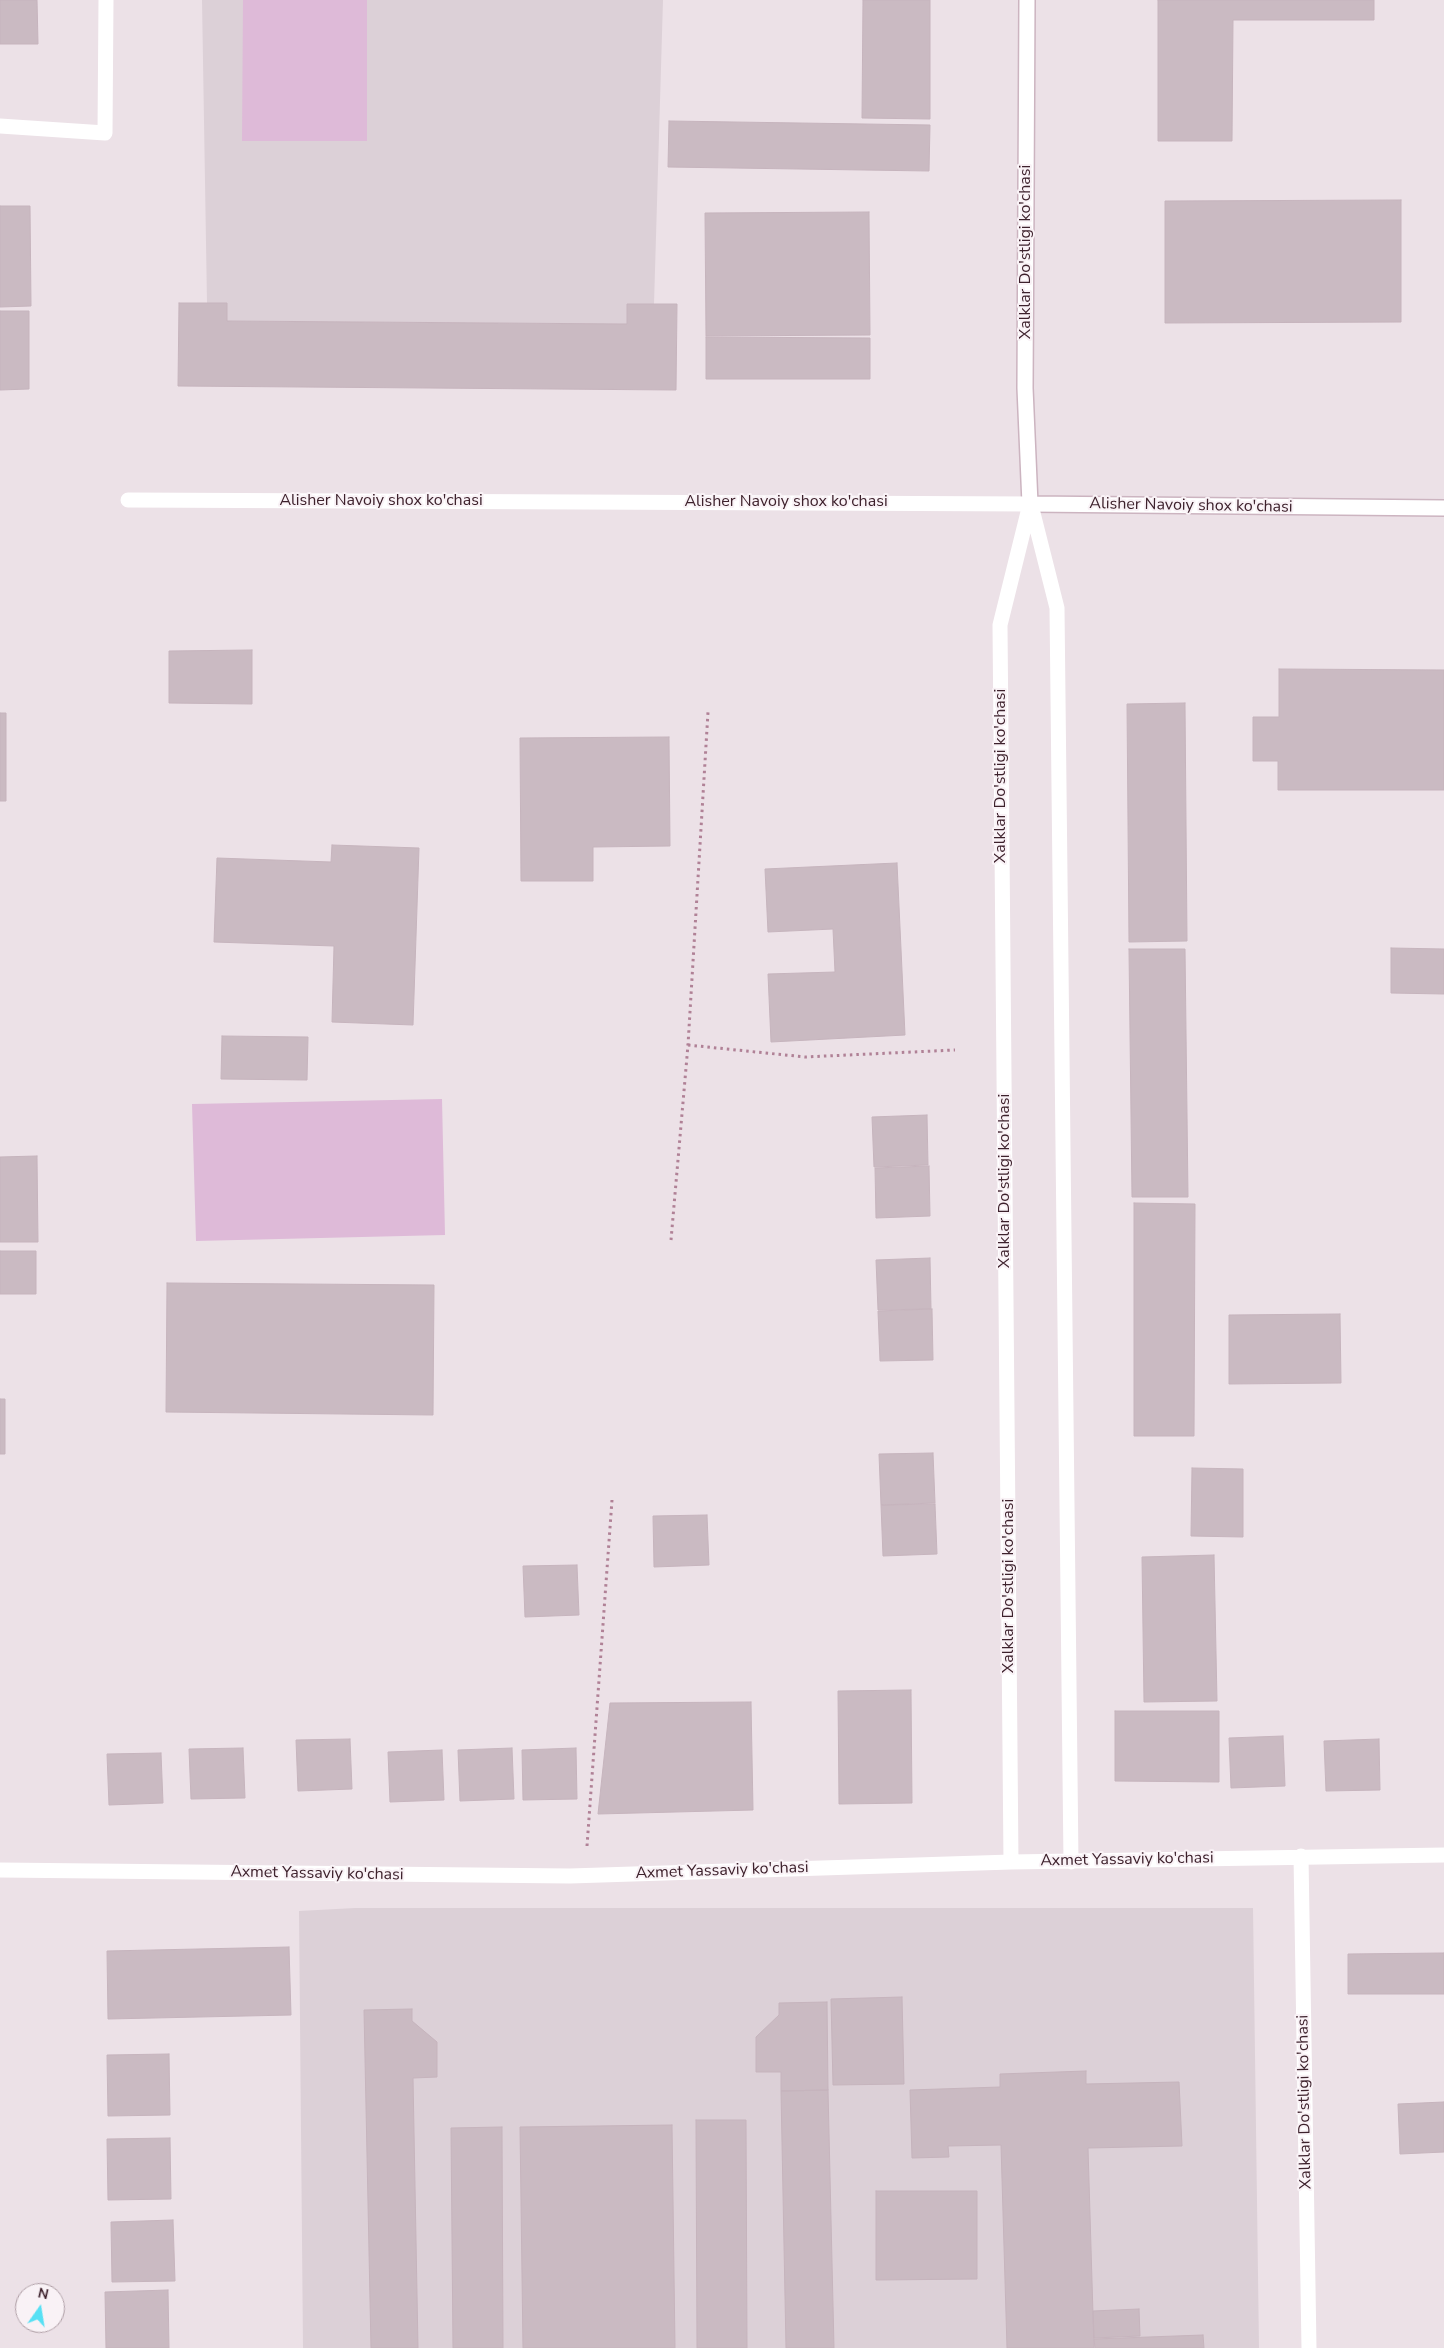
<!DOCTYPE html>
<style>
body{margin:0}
#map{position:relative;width:1444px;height:2348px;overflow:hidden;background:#ece1e7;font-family:"Nunito Sans",sans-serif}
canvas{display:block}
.north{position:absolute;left:15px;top:2283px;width:50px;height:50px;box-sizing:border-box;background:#f9f2f6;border:1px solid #ae9ea5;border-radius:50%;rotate:13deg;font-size:14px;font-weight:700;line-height:20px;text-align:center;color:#3d212c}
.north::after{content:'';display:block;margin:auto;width:18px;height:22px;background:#57e0f4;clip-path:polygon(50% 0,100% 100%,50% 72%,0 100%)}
</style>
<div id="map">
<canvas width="1444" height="2348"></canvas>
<div class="north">N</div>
</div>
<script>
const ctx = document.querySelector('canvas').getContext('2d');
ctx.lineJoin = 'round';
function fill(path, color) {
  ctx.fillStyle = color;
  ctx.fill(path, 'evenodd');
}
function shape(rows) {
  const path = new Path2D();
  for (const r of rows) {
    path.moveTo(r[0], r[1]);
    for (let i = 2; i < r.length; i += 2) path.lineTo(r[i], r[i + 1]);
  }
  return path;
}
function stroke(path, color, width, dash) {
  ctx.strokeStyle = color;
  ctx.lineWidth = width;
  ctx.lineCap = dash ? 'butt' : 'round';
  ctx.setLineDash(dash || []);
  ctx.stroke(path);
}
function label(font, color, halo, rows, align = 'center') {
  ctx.font = font + ' "Nunito Sans",sans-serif';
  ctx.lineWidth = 4;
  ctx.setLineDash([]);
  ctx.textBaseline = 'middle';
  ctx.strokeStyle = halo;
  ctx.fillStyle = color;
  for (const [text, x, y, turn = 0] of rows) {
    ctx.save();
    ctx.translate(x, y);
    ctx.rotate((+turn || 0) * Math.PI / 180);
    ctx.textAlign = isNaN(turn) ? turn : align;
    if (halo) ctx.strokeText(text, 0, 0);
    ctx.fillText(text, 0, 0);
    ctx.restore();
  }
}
const built = shape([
 [202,0,663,0,654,304,627,304,627,324,227,321,227,303,207,303],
 [355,1908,1253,1908,1259,2348,303,2348,299,1911]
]);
const green = shape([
 [243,0,367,0,367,141,242,141],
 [442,1099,445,1235,196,1241,192,1104]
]);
const building = shape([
 [0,0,37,0,38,44,0,44,0,0],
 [863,0,930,0,930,119,862,118,863,0],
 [1158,0,1374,0,1374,20,1233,20,1232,141,1158,141,1158,0],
 [669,121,930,125,929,171,668,167,669,121],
 [1401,200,1401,322,1165,323,1165,201,1401,200],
 [0,206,30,206,31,306,0,307,0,206],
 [869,212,870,335,706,336,705,213,869,212],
 [179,303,227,303,227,321,627,324,627,304,677,304,676,390,178,386,179,303],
 [0,311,29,311,29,389,0,390,0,311],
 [706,337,870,338,870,379,706,379,706,337],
 [252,650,252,704,169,703,169,651,252,650],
 [1279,669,1444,670,1444,790,1278,790,1278,761,1253,761,1253,717,1279,717,1279,669],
 [1185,703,1187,941,1129,942,1127,704,1185,703],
 [0,713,6,713,6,801,0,801,0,713],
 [669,737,670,846,593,847,593,881,521,881,520,738,669,737],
 [332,845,419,848,413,1025,332,1022,334,946,214,942,217,858,331,862,332,845],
 [897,863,905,1035,771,1042,768,974,835,972,833,929,768,932,765,869,897,863],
 [1391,948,1444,949,1444,994,1391,993,1391,948],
 [1129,949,1185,949,1188,1197,1132,1197,1129,949],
 [222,1036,308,1037,307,1080,221,1079,222,1036],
 [927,1115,928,1165,874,1167,872,1117,927,1115],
 [37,1156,38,1242,0,1242,0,1157,37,1156],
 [929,1166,930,1216,876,1218,875,1168,929,1166],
 [1134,1203,1195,1204,1194,1436,1134,1436,1134,1203],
 [0,1251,36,1251,36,1294,0,1294,0,1251],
 [930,1258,931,1309,878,1310,876,1260,930,1258],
 [167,1283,434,1285,433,1415,166,1412,167,1283],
 [932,1309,933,1360,880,1361,878,1311,932,1309],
 [1340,1314,1341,1383,1229,1384,1229,1315,1340,1314],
 [0,1399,5,1399,5,1454,0,1454,0,1399],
 [933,1453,935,1503,881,1505,879,1454,933,1453],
 [1192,1468,1243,1469,1243,1537,1191,1536,1192,1468],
 [935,1504,937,1554,883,1556,881,1505,935,1504],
 [707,1515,709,1565,654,1567,653,1516,707,1515],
 [1214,1555,1217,1701,1144,1702,1142,1557,1214,1555],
 [577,1565,579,1615,525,1617,523,1566,577,1565],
 [911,1690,912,1803,839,1804,838,1691,911,1690],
 [751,1702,753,1810,598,1814,610,1703,751,1702],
 [1115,1711,1219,1711,1219,1782,1115,1781,1115,1711],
 [1283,1736,1285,1786,1231,1788,1229,1738,1283,1736],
 [350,1739,352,1789,298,1791,296,1740,350,1739],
 [1379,1739,1380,1790,1326,1791,1324,1741,1379,1739],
 [243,1748,245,1798,191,1799,189,1749,243,1748],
 [512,1748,514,1799,460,1801,458,1750,512,1748],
 [576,1748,577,1799,523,1800,522,1750,576,1748],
 [442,1750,444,1800,390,1802,388,1752,442,1750],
 [161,1753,163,1803,109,1805,107,1754,161,1753],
 [289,1947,291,2015,108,2019,107,1951,289,1947],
 [1444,1953,1444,1994,1348,1994,1348,1954,1444,1953],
 [902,1997,904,2084,833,2085,831,1999,902,1997],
 [827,2002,828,2090,781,2091,781,2072,756,2072,756,2037,779,2015,779,2003,827,2002],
 [412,2009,412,2021,437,2042,437,2077,413,2078,418,2348,371,2348,364,2010,412,2009],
 [169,2054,170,2115,108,2116,107,2055,169,2054],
 [1086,2071,1086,2084,1179,2082,1182,2146,1088,2148,1094,2348,1007,2348,1001,2145,948,2146,949,2157,912,2158,910,2090,1000,2087,1000,2074,1086,2071],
 [828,2090,834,2348,786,2348,781,2091,828,2090],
 [1444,2102,1444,2152,1400,2154,1398,2104,1444,2102],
 [696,2120,746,2120,747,2348,697,2348,696,2120],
 [672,2125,675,2348,523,2348,520,2127,672,2125],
 [502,2127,503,2348,453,2348,451,2128,502,2127],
 [170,2138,171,2199,108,2200,107,2139,170,2138],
 [876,2191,977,2191,977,2279,876,2280,876,2191],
 [173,2220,175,2281,112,2282,111,2222,173,2220],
 [168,2290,169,2348,106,2348,105,2292,168,2290],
 [1139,2309,1140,2336,1094,2338,1093,2311,1139,2309],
 [1203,2335,1204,2348,1095,2348,1094,2339,1203,2335]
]);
const path = shape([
 [688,1045,805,1057,955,1050],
 [671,1240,688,1045,708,712],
 [587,1846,612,1500]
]);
const street = shape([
 [0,126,105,133,106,0],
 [128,500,1030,504],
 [1031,505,1057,608,1071,1862],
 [1301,1856,1309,2348],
 [1011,1862,1000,625,1030,504],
 [0,1870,570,1876,1011,1862,1444,1855]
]);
const secondary = shape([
 [1027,0,1025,388,1030,504,1444,508]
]);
const streetNames = [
 ["Xalklar Do'stligi ko'chasi",1026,252,-90],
 ["Alisher Navoiy shox ko'chasi",381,501],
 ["Alisher Navoiy shox ko'chasi",786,502],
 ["Alisher Navoiy shox ko'chasi",1191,506,1],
 ["Xalklar Do'stligi ko'chasi",1001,776,-90],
 ["Xalklar Do'stligi ko'chasi",1005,1181,-90],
 ["Xalklar Do'stligi ko'chasi",1009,1586,-90],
 ["Axmet Yassaviy ko'chasi",1127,1860,-1],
 ["Axmet Yassaviy ko'chasi",722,1871,-2],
 ["Axmet Yassaviy ko'chasi",317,1874,1],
 ["Xalklar Do'stligi ko'chasi",1305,2102,-91]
];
fill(built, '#dcd0d7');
fill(green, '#debad8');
fill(building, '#cabac2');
stroke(building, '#c6b4bd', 1);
stroke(secondary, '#ccb4c0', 18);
stroke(path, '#b08196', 3, [2.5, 4]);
stroke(street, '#fff', 15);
stroke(secondary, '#fff', 15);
label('16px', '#3d212c', '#f9f2f6', streetNames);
</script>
